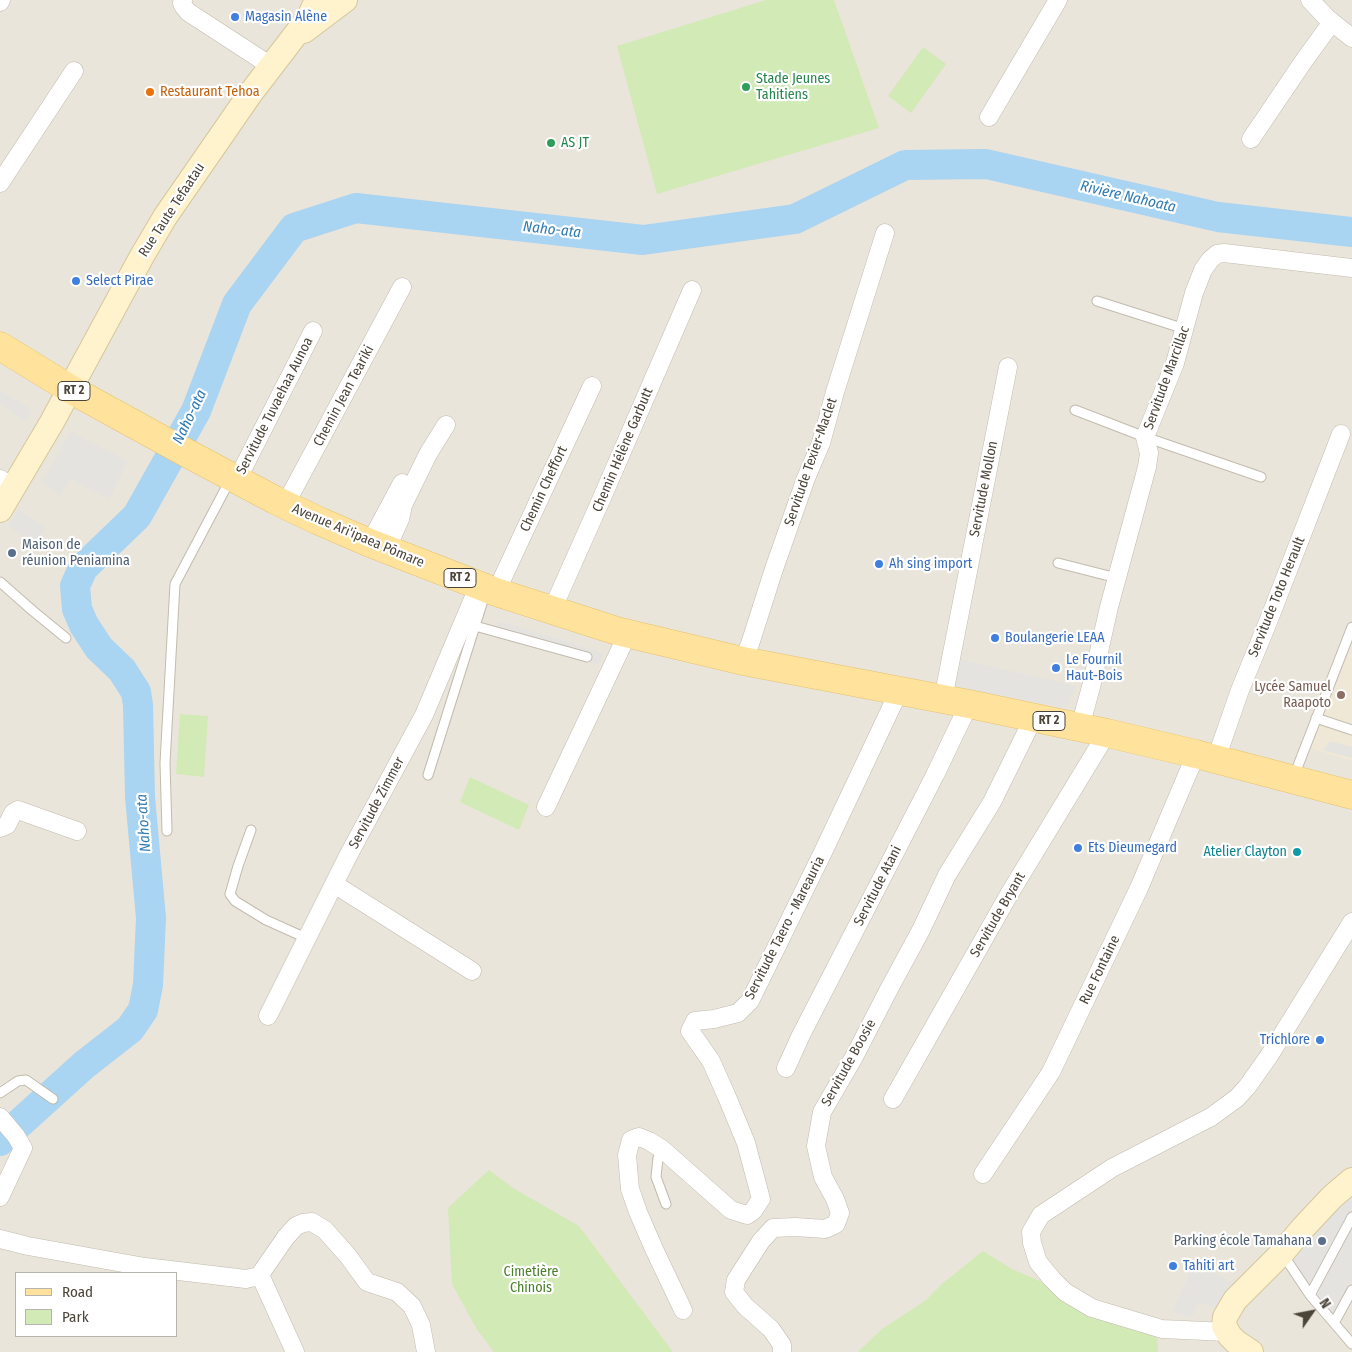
<!DOCTYPE html>
<meta charset="utf-8">
<style>
body{margin:0}
#map{position:relative;width:1352px;height:1352px;overflow:hidden;background:#f6f3ec;font-family:"Fira Sans Condensed",sans-serif}
canvas{display:block}
.legend{position:absolute;left:15px;top:1272px;width:162px;height:65px;box-sizing:border-box;background:#fff;border:1px solid #b7b4b0;margin:0;padding:6px 9px;list-style:none;font-size:15px;color:#4b4439}
.legend li{display:flex;align-items:center;gap:10px;height:25px}
.legend b{width:25px;border:1px solid #b7b4b0}
.north{position:absolute;left:1287px;top:1287px;width:50px;height:50px;-webkit-text-stroke:4px #fff;paint-order:stroke;rotate:57deg;font-size:14px;font-weight:700;line-height:20px;text-align:center;color:#4b4439}
.north::after{content:'';display:block;margin:auto;width:18px;height:22px;background:#4b4439;clip-path:polygon(50% 0,100% 100%,50% 72%,0 100%)}
</style>
<div id="map">
<canvas width="1352" height="1352"></canvas>
<ul class="legend">
<li><b style="height:6px;background:#ffe39c"></b>Road</li>
<li><b style="height:14px;background:#d2eab5"></b>Park</li>
</ul>
<div class="north">N</div>
</div>
<script>
const ctx = document.querySelector('canvas').getContext('2d');
ctx.lineJoin = 'round';
function fill(path, color) {
  ctx.fillStyle = color;
  ctx.fill(path, 'evenodd');
}
function shape(rows) {
  const path = new Path2D();
  for (const r of rows) {
    path.moveTo(r[0], r[1]);
    for (let i = 2; i < r.length; i += 2) path.lineTo(r[i], r[i + 1]);
  }
  return path;
}
function stroke(path, color, width, dash) {
  ctx.strokeStyle = color;
  ctx.lineWidth = width;
  ctx.lineCap = dash ? 'butt' : 'round';
  ctx.setLineDash(dash || []);
  ctx.stroke(path);
}
function label(font, color, halo, rows, align = 'center') {
  ctx.font = font + ' "Fira Sans Condensed",sans-serif';
  ctx.lineWidth = 4.5;
  ctx.setLineDash([]);
  ctx.textBaseline = 'middle';
  ctx.strokeStyle = halo;
  ctx.fillStyle = color;
  for (const [text, x, y, turn = 0] of rows) {
    ctx.save();
    ctx.translate(x, y);
    ctx.rotate((+turn || 0) * Math.PI / 180);
    ctx.textAlign = isNaN(turn) ? turn : align;
    if (halo) ctx.strokeText(text, 0, 0);
    ctx.fillText(text, 0, 0);
    ctx.restore();
  }
}
const residential = shape([
 [0,0,1352,0,1352,1352,0,1352],
 [16,1273,176,1273,176,1336,16,1336]
]);
const education = shape([
 [1352,642,1352,761,1309,748]
]);
const green = shape([
 [766,0,834,0,879,128,657,194,617,46],
 [923,47,946,64,911,113,888,96],
 [180,714,208,716,204,777,176,774],
 [470,777,529,805,519,830,460,802],
 [489,1170,513,1188,579,1226,673,1352,494,1352,476,1328,452,1284,448,1208],
 [983,1251,1012,1269,1040,1281,1071,1304,1140,1330,1157,1338,1158,1352,858,1352,882,1329,925,1301,942,1284]
]);
const parking = shape([
 [0,390,32,410,25,421,0,404],
 [71,432,128,461,109,499,70,479,60,496,42,482],
 [19,510,46,527,36,545,8,526],
 [499,621,604,653,598,665,490,631],
 [959,659,1076,686,1066,708,953,687],
 [1330,741,1352,747,1352,758,1323,750],
 [1352,1180,1352,1290,1334,1323,1282,1253],
 [1195,1263,1235,1284,1216,1308,1199,1303,1191,1318,1172,1312]
]);
const river = shape([
 [0,1141,84,1065,130,1029,143,1010,148,985,151,918,140,797,138,705,136,692,122,670,99,648,84,625,77,609,75,586,83,568,137,516,196,411,237,304,294,228,356,208,643,240,795,219,905,165,986,164,1218,217,1352,232]
]);
const lane = shape([
 [1097,301,1185,329],
 [1075,410,1145,437,1261,477],
 [1058,563,1117,578],
 [0,582,33,611,66,638],
 [475,626,587,657],
 [1316,718,1352,730],
 [428,775,486,591],
 [1294,776,1352,627],
 [251,830,238,866,230,894,235,901,266,920,306,938],
 [167,831,165,763,175,584,230,480],
 [0,1093,18,1081,26,1080,53,1099],
 [662,1149,658,1158,656,1177,666,1204],
 [1282,1253,1310,1295,1352,1344],
 [1310,1295,1352,1217],
 [1334,1323,1352,1290]
]);
const street = shape([
 [183,0,182,3,184,7,188,12,271,66],
 [1310,0,1327,18,1352,38],
 [0,2,1,0],
 [989,117,1058,0],
 [1251,139,1303,62,1332,22],
 [0,183,74,71],
 [0,479,13,487],
 [237,480,313,331],
 [285,505,402,287],
 [370,543,402,483],
 [386,550,400,519,403,505,428,454,446,425],
 [496,592,592,386],
 [552,610,601,500,692,290],
 [743,661,750,644,774,569,806,478,821,443,835,392,885,233],
 [943,699,1008,367],
 [1080,727,1091,687,1109,607,1147,467,1149,453,1145,437,1175,363,1194,293,1203,270,1210,260,1217,254,1224,253,1352,268],
 [1216,759,1240,690,1268,622,1341,434],
 [546,807,628,633],
 [0,828,7,825,13,813,18,810,77,831],
 [334,884,472,971],
 [268,1016,349,854,424,715,479,585],
 [786,1068,801,1035,935,775,969,704],
 [893,1099,1011,891,1107,733],
 [0,1117,16,1136,23,1148,0,1197],
 [983,1174,1051,1072,1139,888,1196,754],
 [0,1239,28,1246,145,1267,246,1279,259,1276,286,1237,296,1226,303,1223,312,1222,325,1230,348,1256,367,1282,397,1292,412,1306,421,1325,426,1352],
 [260,1275,295,1352],
 [683,1310,654,1249,638,1212,630,1189,627,1155,631,1140,639,1137,649,1141,662,1149,731,1210,747,1215,753,1211,761,1199,746,1143,727,1097,711,1061,690,1031,695,1021,714,1019,738,1013,750,1001,824,850,899,691],
 [1227,1332,1162,1329,1092,1308,1065,1292,1052,1279,1038,1262,1032,1243,1031,1232,1041,1215,1112,1168,1211,1117,1237,1098,1247,1087,1269,1056,1352,922],
 [782,1352,782,1345,771,1329,745,1306,734,1292,736,1280,761,1241,773,1228,795,1227,825,1229,836,1224,840,1213,835,1199,823,1177,816,1146,822,1112,854,1057,888,991,921,930,947,875,992,802,1034,717]
]);
const secondary = shape([
 [304,31,345,0],
 [0,510,52,422,142,256,165,217,250,94,309,17,317,0],
 [1251,1352,1236,1342,1230,1336,1224,1326,1225,1317,1235,1300,1282,1253,1302,1229,1332,1197,1352,1180]
]);
const primary = shape([
 [0,346,70,389,183,451,275,500,319,521,370,543,496,592,617,631,743,661,969,704,1107,733,1196,754,1352,795]
]);
const markers = [
 [235,17,5,"#3f7fe0"],
 [746,87,5,"#2e9e5b"],
 [150,92,5,"#e8710a"],
 [551,143,5,"#2e9e5b"],
 [76,281,5,"#3f7fe0"],
 [12,553,5,"#5c6f8a"],
 [879,564,5,"#3f7fe0"],
 [995,638,5,"#3f7fe0"],
 [1056,668,5,"#3f7fe0"],
 [1341,695,5,"#8d6e63"],
 [1078,848,5,"#3f7fe0"],
 [1297,852,5,"#0f9aa8"],
 [1320,1040,5,"#3f7fe0"],
 [1322,1241,5,"#5c6f8a"],
 [1173,1266,5,"#3f7fe0"]
];
const shields = [
 [74,391,32],
 [460,578,32],
 [1049,721,32]
];
const shieldNames = [
 ["RT 2",74,391],
 ["RT 2",460,578],
 ["RT 2",1049,721]
];
const shopNames = [
 ["Magasin Alène",245,17],
 ["Select Pirae",86,281],
 ["Ah sing import",889,564],
 ["Boulangerie LEAA",1005,638],
 ["Le Fournil",1066,660],
 ["Haut-Bois",1066,676],
 ["Ets Dieumegard",1088,848],
 ["Trichlore",1310,1040,"right"],
 ["Tahiti art",1183,1266]
];
const leisureNames = [
 ["Stade Jeunes",756,79],
 ["Tahitiens",756,95],
 ["AS JT",561,143]
];
const foodNames = [
 ["Restaurant Tehoa",160,92]
];
const streetNames = [
 ["Rue Taute Tefaatau",172,210,-57],
 ["Servitude Marcillac",1167,378,-70],
 ["Chemin Jean Teariki",344,396,-62],
 ["Servitude Tuvaehaa Aunoa",275,406,-63],
 ["Chemin Hélène Garbutt",623,450,-67],
 ["Servitude Texier-Maclet",811,462,-71],
 ["Chemin Cheffort",544,489,-65],
 ["Servitude Mollon",984,489,-79],
 ["Avenue Ari'ipaea Pōmare",358,536,23],
 ["Servitude Toto Herault",1277,597,-68],
 ["Servitude Zimmer",377,803,-62],
 ["Servitude Atani",878,886,-63],
 ["Servitude Bryant",998,915,-60],
 ["Servitude Taero - Mareauria",785,928,-63],
 ["Rue Fontaine",1100,970,-64],
 ["Servitude Boosie",849,1063,-61]
];
const serviceNames = [
 ["Maison de",22,545],
 ["réunion Peniamina",22,561],
 ["Parking école Tamahana",1312,1241,"right"]
];
const educationNames = [
 ["Lycée Samuel",1331,687],
 ["Raapoto",1331,703]
];
const cultureNames = [
 ["Atelier Clayton",1287,852]
];
const parkNames = [
 ["Cimetière",531,1272],
 ["Chinois",531,1288]
];
const waterNames = [
 ["Rivière Nahoata",1128,197,13],
 ["Naho-ata",552,230,6],
 ["Naho-ata",190,417,-64],
 ["Naho-ata",144,823,-94]
];
fill(residential, '#eae5da');
fill(education, '#efe8d6');
fill(green, '#d2eab5');
fill(parking, '#e5e3e0');
stroke(river, '#a9d4f2', 30);
stroke(lane, '#c2bbae', 11);
stroke(street, '#c2bbae', 19);
stroke(secondary, '#d6c79b', 26);
stroke(primary, '#e6c16a', 29);
stroke(lane, '#fff', 9);
stroke(street, '#fff', 18);
stroke(secondary, '#fff3cd', 24);
stroke(primary, '#ffe39c', 28);
for (const [x, y, r, color] of markers) {
  const dot = new Path2D();
  dot.arc(x, y, r, 0, 2 * Math.PI);
  ctx.fillStyle = color;
  ctx.fill(dot);
  stroke(dot, '#fff', 2);
}
for (const [x, y, w] of shields) {
  const box = new Path2D();
  box.roundRect(x - w / 2, y - 9.5, w, 19, 4);
  ctx.fillStyle = '#fff';
  ctx.fill(box);
  stroke(box, '#4b4439', 1);
}
label('bold 12px', '#4b4439', null, shieldNames);
label('14px', '#366cbe', '#fff', shopNames, 'left');
label('14px', '#27864d', '#fff', leisureNames, 'left');
label('14px', '#c56008', '#fff', foodNames, 'left');
label('14px', '#4b4439', '#fff', streetNames);
label('14px', '#4e5e75', '#fff', serviceNames, 'left');
label('14px', '#785e54', '#fff', educationNames, 'right');
label('14px', '#0d838f', '#fff', cultureNames, 'right');
label('14px', '#4a7f2a', '#fff', parkNames);
label('italic 15px', '#2e7ab2', '#fff', waterNames);
</script>
